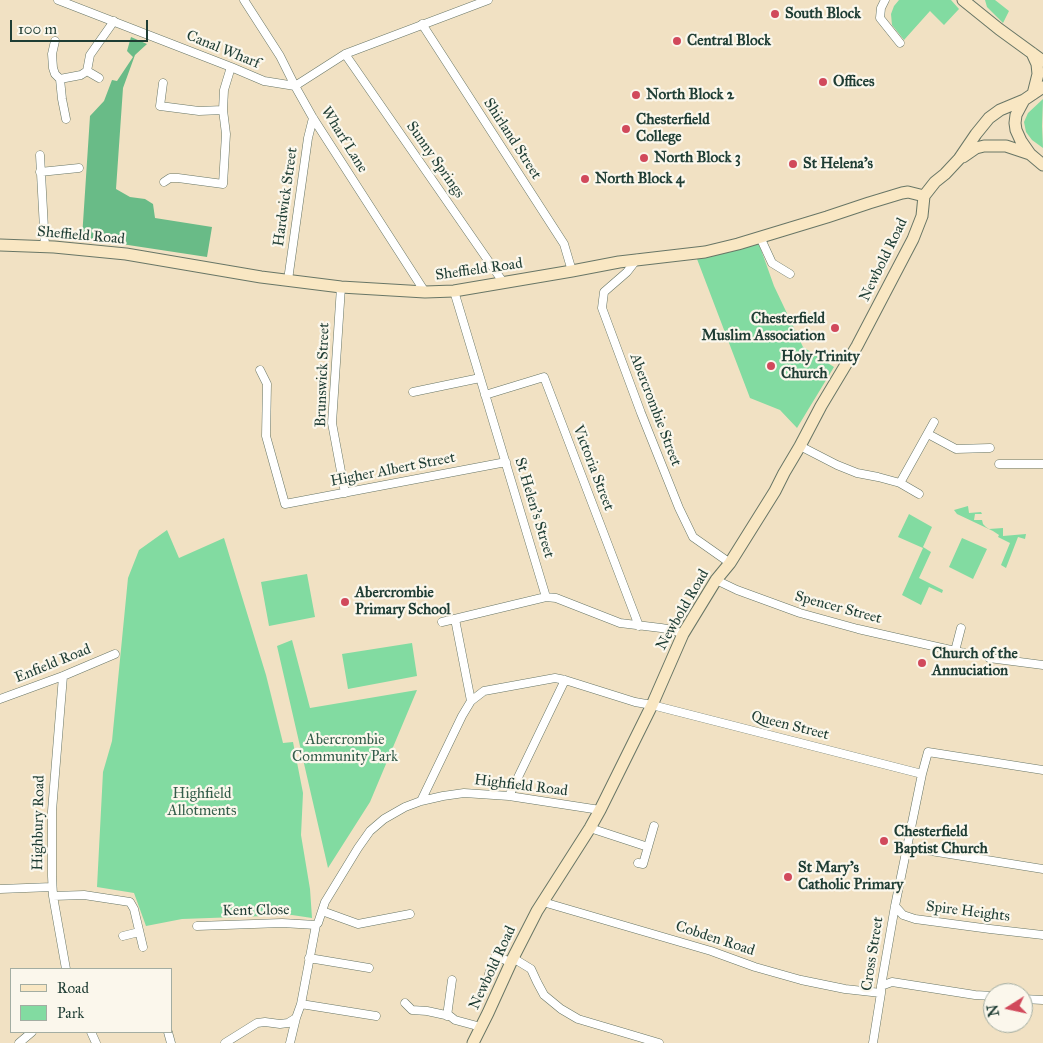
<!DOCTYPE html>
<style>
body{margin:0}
#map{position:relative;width:1043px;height:1043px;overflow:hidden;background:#f1e1c3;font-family:"IM FELL Great Primer",serif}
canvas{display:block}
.legend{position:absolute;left:10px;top:968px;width:162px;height:65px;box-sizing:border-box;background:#fbf7ec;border:1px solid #a3ada2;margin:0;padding:6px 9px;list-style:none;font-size:15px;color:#1f3d34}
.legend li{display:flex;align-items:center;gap:10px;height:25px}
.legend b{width:25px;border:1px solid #a3ada2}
.north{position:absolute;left:983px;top:983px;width:50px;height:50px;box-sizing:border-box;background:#fbf7ec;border:1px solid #a3ada2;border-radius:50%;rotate:260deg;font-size:14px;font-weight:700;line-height:20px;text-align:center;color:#1f3d34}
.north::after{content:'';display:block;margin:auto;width:18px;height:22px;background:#d1495b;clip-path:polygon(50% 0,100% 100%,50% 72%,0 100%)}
.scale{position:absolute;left:10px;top:20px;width:138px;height:22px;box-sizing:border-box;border:2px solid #1f3d34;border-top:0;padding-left:6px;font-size:15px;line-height:18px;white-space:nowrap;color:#1f3d34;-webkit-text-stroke:4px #fbf7ec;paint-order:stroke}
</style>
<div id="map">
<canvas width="1043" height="1043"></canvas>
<ul class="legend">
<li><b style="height:6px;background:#f9e7c3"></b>Road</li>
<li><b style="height:14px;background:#82dba1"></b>Park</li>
</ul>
<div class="north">N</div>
<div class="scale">100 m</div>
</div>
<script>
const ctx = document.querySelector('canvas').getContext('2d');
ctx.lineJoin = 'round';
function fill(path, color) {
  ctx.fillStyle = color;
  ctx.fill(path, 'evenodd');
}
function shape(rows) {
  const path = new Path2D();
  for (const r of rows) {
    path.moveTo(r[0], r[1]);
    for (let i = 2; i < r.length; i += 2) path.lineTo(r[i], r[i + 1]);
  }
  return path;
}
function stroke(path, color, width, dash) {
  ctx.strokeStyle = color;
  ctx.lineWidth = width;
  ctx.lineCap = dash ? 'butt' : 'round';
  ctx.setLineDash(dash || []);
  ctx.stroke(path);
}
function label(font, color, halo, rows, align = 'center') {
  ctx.font = font + ' "IM FELL Great Primer",serif';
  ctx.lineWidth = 4.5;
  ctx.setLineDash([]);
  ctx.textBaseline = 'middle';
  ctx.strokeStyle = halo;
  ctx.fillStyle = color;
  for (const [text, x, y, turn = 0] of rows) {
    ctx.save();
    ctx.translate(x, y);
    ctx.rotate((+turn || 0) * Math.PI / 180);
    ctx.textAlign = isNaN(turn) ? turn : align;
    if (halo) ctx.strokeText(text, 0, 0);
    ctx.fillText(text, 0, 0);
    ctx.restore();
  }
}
const green = shape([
 [899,0,951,0,959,9,944,25,930,11,904,40,892,25,891,14,894,6],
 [985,0,995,0,1009,11,1003,23,987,7],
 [1043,99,1042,126,1043,148,1032,140,1026,132,1024,122,1028,113],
 [759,244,774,286,803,347,834,367,797,428,780,410,750,398,697,259],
 [968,506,969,513,981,512,982,514,975,514,974,520,982,520,983,524,986,527,989,529,1003,528,1003,536,1026,534,1025,539,1018,537,1006,568,1001,565,1010,543,998,537,999,535,993,531,957,514,954,510],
 [909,514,932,527,923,547,931,552,919,578,943,590,942,593,929,587,921,605,902,595,923,548,898,537],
 [167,530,179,558,224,538,266,675,283,743,293,742,303,793,301,835,310,889,312,918,292,915,182,919,146,926,134,893,97,887,103,772,112,741,128,578,139,550],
 [962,538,987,549,973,579,949,567],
 [307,574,315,617,269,626,261,582],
 [292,640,310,708,417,690,370,802,328,868,277,646],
 [412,643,417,676,348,689,342,654]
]);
const forest = shape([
 [131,37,147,44,135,55,123,88,116,189,130,197,145,199,153,204,155,218,212,227,207,257,82,238,90,116,104,101,112,80,117,81,133,57,127,51]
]);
const street = shape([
 [58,0,231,67,264,81,295,86],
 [244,0,280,56,295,86,313,118,425,292],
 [885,0,881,8,880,18,900,43],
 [422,24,564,244,572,271],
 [55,41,52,54,53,68,55,74,60,79],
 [345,54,503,282],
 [87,71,99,78],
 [163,83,160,106,199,111,223,110],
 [295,86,345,54,488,0],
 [66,119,62,99,60,79,81,75,87,71,90,55,114,21],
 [40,155,45,247],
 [40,172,79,168],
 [164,182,170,178,178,178,223,184,226,134,223,110,224,90,231,67],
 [760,237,772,263,790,274],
 [637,259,627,272,604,292,602,308,641,413,679,508,693,537,730,563],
 [288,280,308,138,313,118],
 [341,287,332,423,345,493],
 [454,291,546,597,556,598,620,623,661,628,673,630,683,634],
 [260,370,267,384,266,436,285,504,506,462],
 [413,392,480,378],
 [485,395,544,377,639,626],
 [928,434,956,449,990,448],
 [800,446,837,465,857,473,878,477,900,483,919,494],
 [999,464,1043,464],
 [900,483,934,422],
 [716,580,737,590,800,613,858,629,964,653],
 [455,619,471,701],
 [442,622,546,597],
 [955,651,961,628],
 [989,658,1043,665],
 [63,676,52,811,52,876,53,896,66,969],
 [0,699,63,676,115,654],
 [509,796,565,680],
 [421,801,462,716,471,701,484,691,555,678,565,680,635,702,652,705,922,774],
 [590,828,648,847],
 [906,847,1043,869],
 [638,863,643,864,654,826],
 [0,889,52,887],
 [53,896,84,895,130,902,134,909,143,947],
 [543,902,711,951,755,967,801,980,845,989,881,993],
 [895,906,903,915,915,919,990,929,1043,935],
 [322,911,358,924,410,914],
 [197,926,282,923,316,925],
 [123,936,139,932],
 [309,958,369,968],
 [513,958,531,969,537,982,544,995,561,1009,578,1019,659,1043],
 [489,974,496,956,510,962],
 [881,986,892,982,975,995,993,996],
 [1023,999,1043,1000],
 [405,1003,412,1010,427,1011,450,1016,455,1020,481,1027],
 [301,1004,376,1016],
 [447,1016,452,980],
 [91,1032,96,1043],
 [168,1032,171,1043],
 [19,1043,32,1032],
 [225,1043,257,1023,265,1022,280,1024,288,1023,296,1018,301,1004,316,925,318,923,325,902,358,848,370,831,384,819,405,807,421,801,443,796,464,793,509,796,600,810],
 [290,1043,296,1018],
 [873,1043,881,993,881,986,895,906,922,774,928,752,1043,770]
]);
const secondary = shape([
 [963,0,999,29,1043,61],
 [1032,53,1037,64,1038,74,1033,94],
 [1024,100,1016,115,1015,123,1016,130,1021,141,1030,154,1043,165],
 [963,157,976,148,984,146,1006,146,1030,154],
 [924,196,935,182,945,174,959,159,976,134,989,118,1000,110,1024,100,1043,87],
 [0,245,54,247,126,254,261,277,341,287,425,292,454,291,572,271,619,262,705,252,738,244,827,217,869,203,902,193,908,192,924,196],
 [473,1043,488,1013,513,958,537,911,590,828,600,810,652,705,683,634,716,580,730,563,775,491,784,473,800,446,821,406,857,346,913,239,922,216,924,196]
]);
const markers = [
 [775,14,5,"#d1495b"],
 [677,41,5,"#d1495b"],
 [823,82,5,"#d1495b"],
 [636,95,5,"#d1495b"],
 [626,129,5,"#d1495b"],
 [644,158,5,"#d1495b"],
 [793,164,5,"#d1495b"],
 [585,179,5,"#d1495b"],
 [835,328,5,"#d1495b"],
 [771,366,5,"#d1495b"],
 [345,602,5,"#d1495b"],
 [922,663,5,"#d1495b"],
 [884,841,5,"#d1495b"],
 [788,877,5,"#d1495b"]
];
const poiNames = [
 ["South Block",785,14],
 ["Central Block",687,41],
 ["Offices",833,82],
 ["North Block 2",646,95],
 ["Chesterfield",636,120],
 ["College",636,137],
 ["North Block 3",654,158],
 ["St Helena's",803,164],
 ["North Block 4",595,179],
 ["Chesterfield",825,319,"right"],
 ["Muslim Association",825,336,"right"],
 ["Holy Trinity",781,357],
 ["Church",781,374],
 ["Abercrombie",355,593],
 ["Primary School",355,610],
 ["Church of the",932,654],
 ["Annuciation",932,671],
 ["Chesterfield",894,832],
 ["Baptist Church",894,849],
 ["St Mary's",798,868],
 ["Catholic Primary",798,885]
];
const streetNames = [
 ["Canal Wharf",223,50,22],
 ["Shirland Street",512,139,57],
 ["Wharf Lane",344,140,58],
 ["Sunny Springs",435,160,55],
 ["Hardwick Street",286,197,-82],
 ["Sheffield Road",81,236,5],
 ["Newbold Road",884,260,-64],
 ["Sheffield Road",479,270,-8],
 ["Brunswick Street",323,375,-88],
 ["Abercrombie Street",655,410,69],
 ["Victoria Street",593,468,69],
 ["Higher Albert Street",393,470,-11],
 ["St Helen's Street",534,508,73],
 ["Spencer Street",838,608,15],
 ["Newbold Road",683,610,-60],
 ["Enfield Road",53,664,-22],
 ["Queen Street",790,726,14],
 ["Highfield Road",521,786,7],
 ["Highbury Road",39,823,-89],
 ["Kent Close",256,911,-1],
 ["Spire Heights",968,912,7],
 ["Cobden Road",715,939,18],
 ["Cross Street",873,954,-81],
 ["Newbold Road",493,968,-65]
];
const parkNames = [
 ["Abercrombie",345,740],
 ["Community Park",345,757],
 ["Highfield",202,794],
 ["Allotments",202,811]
];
fill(green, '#82dba1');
fill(forest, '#69bb87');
stroke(street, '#687666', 9);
stroke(secondary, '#687666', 13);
stroke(street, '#fff', 8);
stroke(secondary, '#f9e7c3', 11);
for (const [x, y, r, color] of markers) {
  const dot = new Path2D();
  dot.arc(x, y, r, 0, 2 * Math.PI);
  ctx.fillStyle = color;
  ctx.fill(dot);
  stroke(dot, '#fbf7ec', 2);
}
label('bold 15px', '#1f3d34', '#fbf7ec', poiNames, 'left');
label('15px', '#1f3d34', '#fbf7ec', streetNames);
label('15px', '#335d4a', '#fbf7ec', parkNames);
</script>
